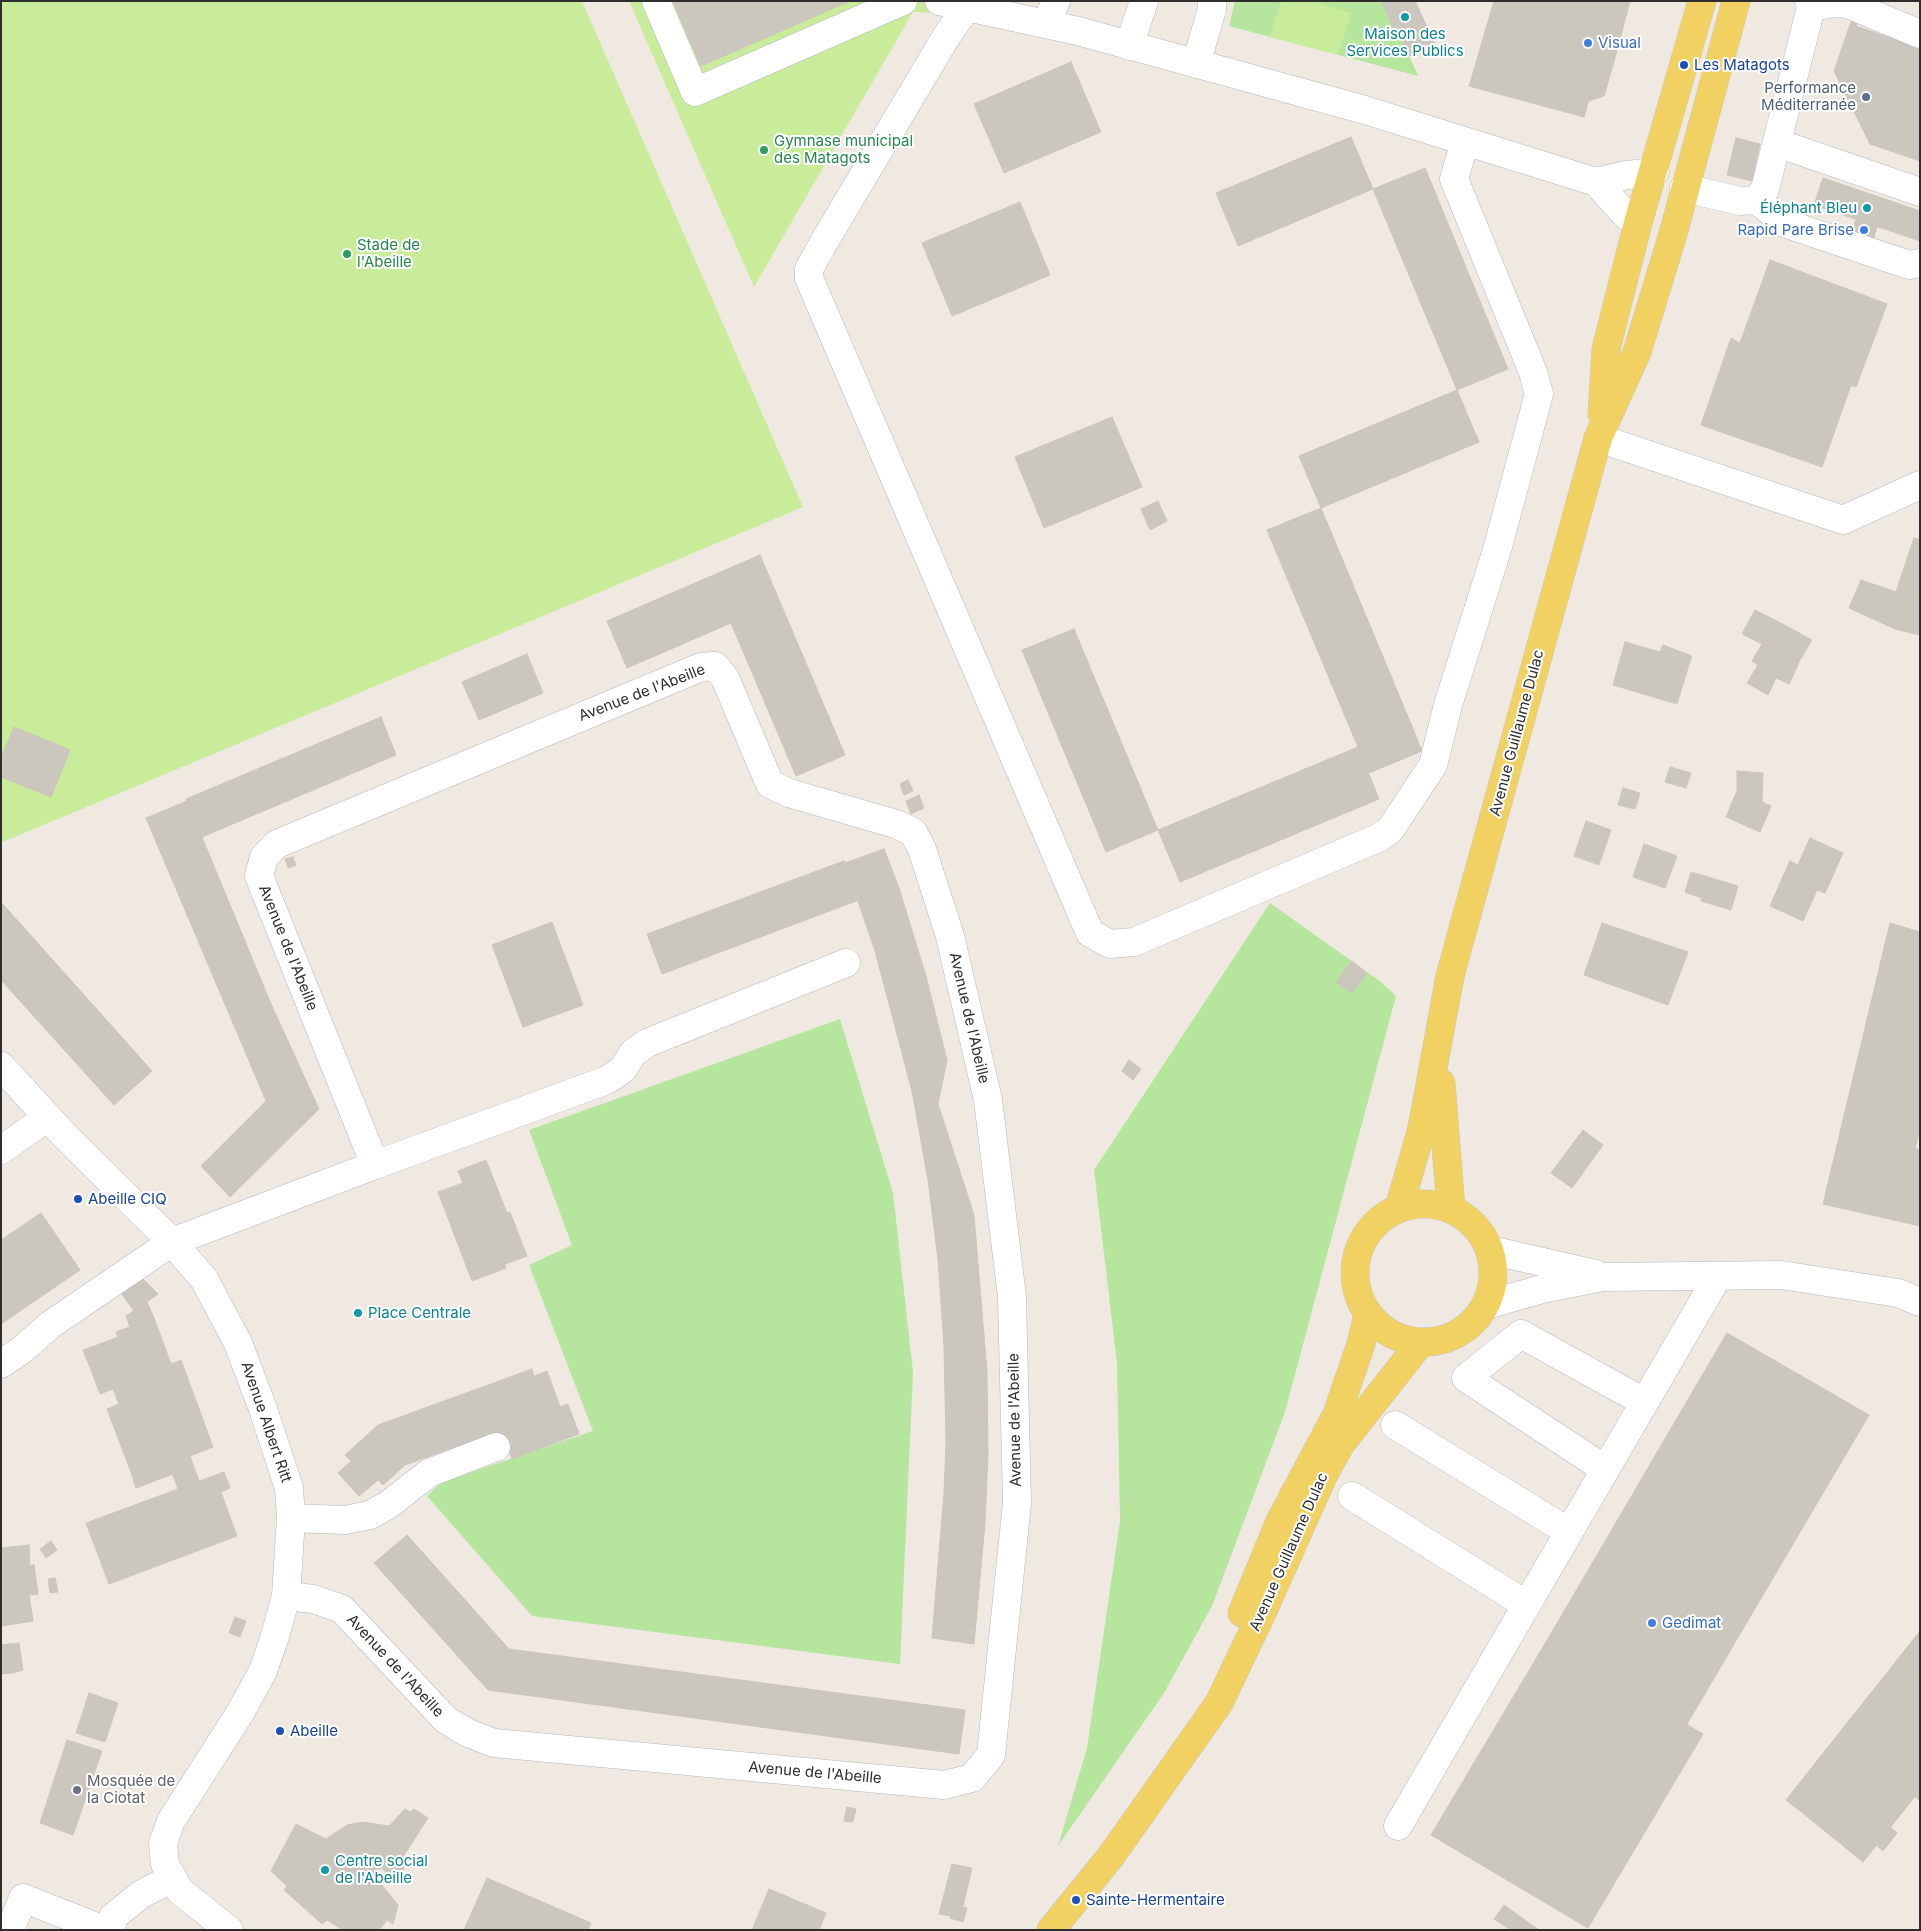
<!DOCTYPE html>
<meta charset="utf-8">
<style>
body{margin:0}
#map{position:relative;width:1921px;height:1931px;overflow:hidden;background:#efe9e1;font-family:Inter,sans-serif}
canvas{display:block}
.frame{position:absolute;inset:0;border:2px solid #2e2e2e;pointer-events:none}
</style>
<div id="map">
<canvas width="1921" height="1931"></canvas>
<div class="frame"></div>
</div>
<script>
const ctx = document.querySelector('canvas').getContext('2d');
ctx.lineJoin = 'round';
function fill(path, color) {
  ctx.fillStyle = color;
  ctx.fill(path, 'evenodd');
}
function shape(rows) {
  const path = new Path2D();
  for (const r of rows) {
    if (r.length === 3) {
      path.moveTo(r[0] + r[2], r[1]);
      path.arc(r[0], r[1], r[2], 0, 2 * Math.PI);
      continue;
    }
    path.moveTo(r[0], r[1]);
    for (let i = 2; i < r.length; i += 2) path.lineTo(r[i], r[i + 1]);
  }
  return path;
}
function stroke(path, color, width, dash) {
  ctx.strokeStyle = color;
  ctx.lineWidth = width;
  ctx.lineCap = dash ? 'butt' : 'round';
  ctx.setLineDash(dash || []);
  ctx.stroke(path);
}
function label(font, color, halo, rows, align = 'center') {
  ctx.font = font + ' Inter,sans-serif';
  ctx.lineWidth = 4;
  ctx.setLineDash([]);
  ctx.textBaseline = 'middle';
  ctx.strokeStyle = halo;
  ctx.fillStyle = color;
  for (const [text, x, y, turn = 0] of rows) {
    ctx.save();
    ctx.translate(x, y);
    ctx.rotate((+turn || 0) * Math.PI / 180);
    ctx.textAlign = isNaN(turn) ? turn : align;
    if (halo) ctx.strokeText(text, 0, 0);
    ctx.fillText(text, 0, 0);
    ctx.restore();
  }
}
const green = shape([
 [1235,1,1381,1,1396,34,1399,33,1418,76,1229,26],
 [1270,903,1381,982,1396,996,1285,1412,1212,1606,1164,1693,1058,1846,1087,1748,1120,1521,1117,1363,1094,1170],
 [840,1019,893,1193,913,1372,900,1664,532,1616,427,1496,442,1482,593,1431,529,1265,572,1245,529,1130]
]);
const pitch = shape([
 [1,1,582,1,803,507,3,842,1,838],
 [629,1,943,1,936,13,913,12,754,287],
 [1281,1,1310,1,1351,13,1338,55,1270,37]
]);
const building = shape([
 [673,1,850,1,701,66,673,1],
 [1381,1,1415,1,1435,44,1409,56,1399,33,1396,34,1381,1],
 [1494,1,1630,1,1615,58,1601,54,1586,110,1471,80,1494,1],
 [1853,16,1859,17,1856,26,1920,48,1920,161,1870,144,1834,71,1853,16],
 [1601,54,1615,58,1604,96,1589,101,1601,54],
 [1071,62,1101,132,1004,173,974,104,1071,62],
 [1471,80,1586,110,1584,117,1469,86,1471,80],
 [1351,137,1373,189,1238,246,1216,193,1351,137],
 [1736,138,1760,144,1752,181,1727,175,1736,138],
 [1425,168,1508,369,1457,390,1373,189,1425,168],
 [1823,178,1920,211,1920,241,1814,205,1823,178],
 [1020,202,1050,275,952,316,922,243,1020,202],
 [1856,220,1877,227,1873,241,1851,234,1856,220],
 [1770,260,1887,304,1856,387,1851,385,1822,467,1701,425,1731,338,1740,343,1770,260],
 [1457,390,1479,442,1321,508,1299,456,1457,390],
 [1112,417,1142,487,1044,528,1015,457,1112,417],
 [1158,501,1167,521,1150,530,1141,509,1158,501],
 [1321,508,1411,724,1358,747,1267,530,1321,508],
 [1914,538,1920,540,1920,600,1896,592,1914,538],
 [760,555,845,755,796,776,731,623,627,668,607,621,760,555],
 [1861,580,1920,600,1920,635,1895,629,1849,608,1861,580],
 [1755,610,1775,620,1762,644,1742,634,1755,610],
 [1775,620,1812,640,1799,662,1780,653,1785,647,1773,641,1770,648,1762,644,1775,620],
 [1074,629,1158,830,1106,852,1022,650,1074,629],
 [1773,641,1785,647,1780,653,1799,662,1792,678,1779,671,1768,695,1747,683,1758,665,1752,661,1762,644,1770,648,1773,641],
 [1625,642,1660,652,1657,661,1687,671,1677,704,1613,685,1625,642],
 [1663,645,1692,656,1687,671,1657,661,1663,645],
 [527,654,543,693,479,720,462,682,527,654],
 [1779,671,1792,678,1789,684,1776,678,1779,671],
 [381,717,396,755,202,837,186,799,381,717],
 [1411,724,1422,751,1369,773,1358,747,1411,724],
 [14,727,70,750,51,797,1,777,1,758,14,727],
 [1358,747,1379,799,1180,882,1158,830,1358,747],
 [1670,767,1691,773,1686,788,1665,782,1670,767],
 [1737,771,1763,773,1762,802,1737,791,1737,771],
 [908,780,913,791,904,795,900,784,908,780],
 [1623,788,1640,793,1635,809,1618,805,1623,788],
 [1737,791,1771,806,1760,832,1726,817,1737,791],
 [919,795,924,808,911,814,906,801,919,795],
 [187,801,271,1004,319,1109,230,1197,201,1166,266,1101,146,818,187,801],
 [1586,821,1611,830,1599,865,1574,856,1586,821],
 [1810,838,1843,853,1825,893,1817,890,1803,921,1770,906,1784,874,1792,878,1810,838],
 [1644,844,1677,856,1665,888,1633,877,1644,844],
 [884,849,899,888,926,976,947,1060,938,1104,974,1215,987,1372,988,1453,985,1523,974,1644,932,1638,944,1493,946,1443,944,1346,938,1259,928,1180,912,1091,875,951,845,863,884,849],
 [293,857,296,865,288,868,285,859,293,857],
 [844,861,859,900,662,974,647,934,844,861],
 [1790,861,1798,865,1792,878,1784,874,1790,861],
 [1691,872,1708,877,1702,898,1685,892,1691,872],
 [1708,877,1738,886,1731,910,1701,901,1708,877],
 [1,902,152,1071,114,1105,1,980,1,902],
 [552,922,583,1005,523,1027,492,945,552,922],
 [1602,923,1688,952,1668,1005,1584,975,1602,923],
 [1890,923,1920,932,1920,1129,1915,1148,1920,1150,1920,1226,1823,1204,1890,923],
 [1352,961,1367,973,1352,993,1336,982,1352,961],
 [1129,1060,1141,1069,1133,1080,1122,1071,1129,1060],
 [1583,1130,1603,1145,1572,1188,1551,1173,1583,1130],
 [486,1160,507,1213,510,1212,520,1238,512,1241,519,1259,505,1264,506,1268,472,1281,438,1192,463,1183,458,1171,486,1160],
 [41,1213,80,1270,1,1324,1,1240,41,1213],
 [520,1238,527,1256,519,1259,512,1241,520,1238],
 [139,1275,158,1294,134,1311,118,1289,139,1275],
 [147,1302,154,1318,130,1327,126,1316,147,1302],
 [154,1318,171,1364,181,1360,213,1447,190,1456,199,1481,178,1489,168,1461,132,1475,107,1409,119,1404,113,1389,100,1394,93,1375,102,1372,92,1347,118,1337,116,1332,154,1318],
 [1727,1333,1869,1415,1687,1724,1546,1642,1727,1333],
 [92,1347,102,1372,93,1375,83,1350,92,1347],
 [532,1369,534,1376,547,1371,560,1407,568,1404,579,1434,512,1459,504,1436,465,1451,463,1444,405,1465,383,1485,378,1480,359,1496,338,1473,351,1461,345,1455,378,1425,532,1369],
 [168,1461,173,1474,136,1488,132,1475,168,1461],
 [224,1472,230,1488,221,1492,237,1536,109,1584,86,1523,224,1472],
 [407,1535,509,1649,965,1710,959,1754,488,1690,374,1563,407,1535],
 [51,1541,57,1550,46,1558,40,1549,51,1541],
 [29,1545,30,1566,3,1570,1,1548,29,1545],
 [34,1565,38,1594,29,1595,25,1567,34,1565],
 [25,1568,33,1621,1,1626,1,1571,25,1568],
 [55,1578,58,1592,50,1593,48,1579,55,1578],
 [235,1617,246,1621,240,1637,229,1633,235,1617],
 [1920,1631,1920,1669,1804,1814,1786,1800,1920,1631],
 [1546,1642,1703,1734,1588,1928,1431,1835,1546,1642],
 [19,1643,23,1670,13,1673,9,1644,19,1643],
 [9,1644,13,1673,1,1674,1,1645,9,1644],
 [1920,1669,1920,1790,1863,1862,1804,1814,1920,1669],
 [89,1693,118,1703,105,1742,76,1733,89,1693],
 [67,1740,102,1751,73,1835,40,1823,67,1740],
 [1920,1790,1920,1801,1914,1796,1920,1790],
 [847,1807,856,1809,853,1822,844,1821,847,1807],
 [405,1809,410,1812,414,1809,428,1818,399,1863,404,1867,400,1883,381,1868,373,1874,398,1905,393,1924,387,1920,379,1930,343,1930,327,1920,322,1924,284,1890,287,1886,271,1871,296,1824,326,1839,347,1825,363,1822,389,1826,405,1809],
 [1890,1827,1897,1833,1883,1851,1876,1845,1890,1827],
 [952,1864,972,1868,963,1906,954,1905,951,1916,939,1914,952,1864],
 [487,1878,591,1923,588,1930,464,1930,487,1878],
 [769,1889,826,1913,819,1930,752,1930,769,1889],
 [954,1905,967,1908,963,1922,950,1918,954,1905],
 [1504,1905,1539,1930,1511,1930,1494,1919,1504,1905]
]);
const minor = shape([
 [656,1,695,92,903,1],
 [939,1,1078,31,1365,110,1596,182,1626,215,1638,223],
 [1811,7,1834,3,1848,4,1920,34],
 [966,8,946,37,824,242,809,269,809,278,1090,933,1110,944,1134,942,1378,838,1390,830,1433,765,1448,705,1497,550,1539,394,1533,372,1454,179,1465,142],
 [1046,24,1056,1],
 [1129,46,1144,1],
 [1196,64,1212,9,1212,1],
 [1777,143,1920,192],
 [1596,182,1627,175,1655,172],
 [1684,188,1740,201,1756,200,1765,189,1811,7,1809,1],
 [1756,200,1787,224,1909,265,1920,263],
 [1598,438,1843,520,1920,485],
 [1,1066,64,1135,172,1242,204,1279,238,1343,263,1409,289,1488,291,1518,286,1596,275,1636,263,1671,240,1713,171,1821,163,1843,165,1864,180,1891,229,1930],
 [1,1150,48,1117],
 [375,1165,607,1080,623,1069,633,1053,647,1043,846,963],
 [1490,1250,1595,1274],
 [1486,1305,1542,1289,1603,1277,1781,1275,1898,1293,1920,1302],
 [1,1364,23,1349,50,1325,172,1242,375,1165,259,876,264,857,277,844,701,667,715,666,725,678,770,784,789,793,896,824,913,832,922,849,950,936,988,1100,1012,1297,1017,1503,991,1755,972,1778,944,1785,494,1743,468,1733,446,1720,342,1609,313,1599,286,1596],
 [1395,1425,1569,1532],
 [1605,1469,1466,1378,1521,1334,1644,1402],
 [1352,1496,1527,1605],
 [291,1518,345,1520,370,1515,388,1505,429,1473,496,1447],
 [1398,1826,1718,1276],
 [10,1930,23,1898,104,1930],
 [111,1930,113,1917,140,1895,172,1878]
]);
const major = shape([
 [1602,414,1606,349,1638,223,1702,1],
 [1441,1083,1451,1209],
 [1424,1273,69],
 [1399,1208,1422,1128,1450,976,1598,438,1637,352,1673,234,1736,1],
 [1242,1613,1280,1521,1337,1414,1361,1344,1368,1314],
 [1051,1930,1111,1856,1219,1703,1261,1615,1323,1476,1340,1445,1421,1342]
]);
const markers = [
 [1405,17,5,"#0f9aa8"],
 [1588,43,5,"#3f7fe0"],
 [1684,65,5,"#1a4fb4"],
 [1866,97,5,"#5c6f8a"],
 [764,150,5,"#2e9e5b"],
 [1867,208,5,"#0f9aa8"],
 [1864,230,5,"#3f7fe0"],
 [347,254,5,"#2e9e5b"],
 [78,1199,5,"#1a4fb4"],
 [358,1313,5,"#0f9aa8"],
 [1652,1623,5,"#3f7fe0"],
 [280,1731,5,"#1a4fb4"],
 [77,1790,5,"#6b7280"],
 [325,1870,5,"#0f9aa8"],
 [1076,1900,5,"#1a4fb4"]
];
const cultureNames = [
 ["Maison des",1405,34,"center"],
 ["Services Publics",1405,51,"center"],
 ["Éléphant Bleu",1857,208,"right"],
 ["Place Centrale",368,1313],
 ["Centre social",335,1861],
 ["de l'Abeille",335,1878]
];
const shopNames = [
 ["Visual",1598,43],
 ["Rapid Pare Brise",1854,230,"right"],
 ["Gedimat",1662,1623]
];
const transitNames = [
 ["Les Matagots",1694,65],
 ["Abeille CIQ",88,1199],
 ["Abeille",290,1731],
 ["Sainte-Hermentaire",1086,1900]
];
const serviceNames = [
 ["Performance",1856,88],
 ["Méditerranée",1856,105]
];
const leisureNames = [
 ["Gymnase municipal",774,141],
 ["des Matagots",774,158],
 ["Stade de",357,245],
 ["l'Abeille",357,262]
];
const streetNames = [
 ["Avenue de l'Abeille",642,693,-21],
 ["Avenue Guillaume Dulac",1517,733,-75],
 ["Avenue de l'Abeille",288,948,68],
 ["Avenue de l'Abeille",969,1018,77],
 ["Avenue de l'Abeille",1015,1420,-91],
 ["Avenue Albert Ritt",266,1422,71],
 ["Avenue Guillaume Dulac",1289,1552,-66],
 ["Avenue de l'Abeille",395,1666,47],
 ["Avenue de l'Abeille",815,1773,5]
];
const worshipNames = [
 ["Mosquée de",87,1781],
 ["la Ciotat",87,1798]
];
fill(green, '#b6e59e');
fill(pitch, '#c9ec9a');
fill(building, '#cbc7bf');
stroke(building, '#cbc5ba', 1);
stroke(minor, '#b4b7c1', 29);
stroke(major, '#c9c9c9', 29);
stroke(minor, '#fff', 28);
stroke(major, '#f2d163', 28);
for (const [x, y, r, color] of markers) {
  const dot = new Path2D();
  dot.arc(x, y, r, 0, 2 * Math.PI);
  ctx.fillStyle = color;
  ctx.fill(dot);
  stroke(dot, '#fff', 2);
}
label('15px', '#0d838f', '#fff', cultureNames, 'left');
label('15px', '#366cbe', '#fff', shopNames, 'left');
label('15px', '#164399', '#fff', transitNames, 'left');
label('15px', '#4e5e75', '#fff', serviceNames, 'right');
label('15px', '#27864d', '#fff', leisureNames, 'left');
label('15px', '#2e2e2e', '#fff', streetNames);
label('15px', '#5b616d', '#fff', worshipNames, 'left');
</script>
